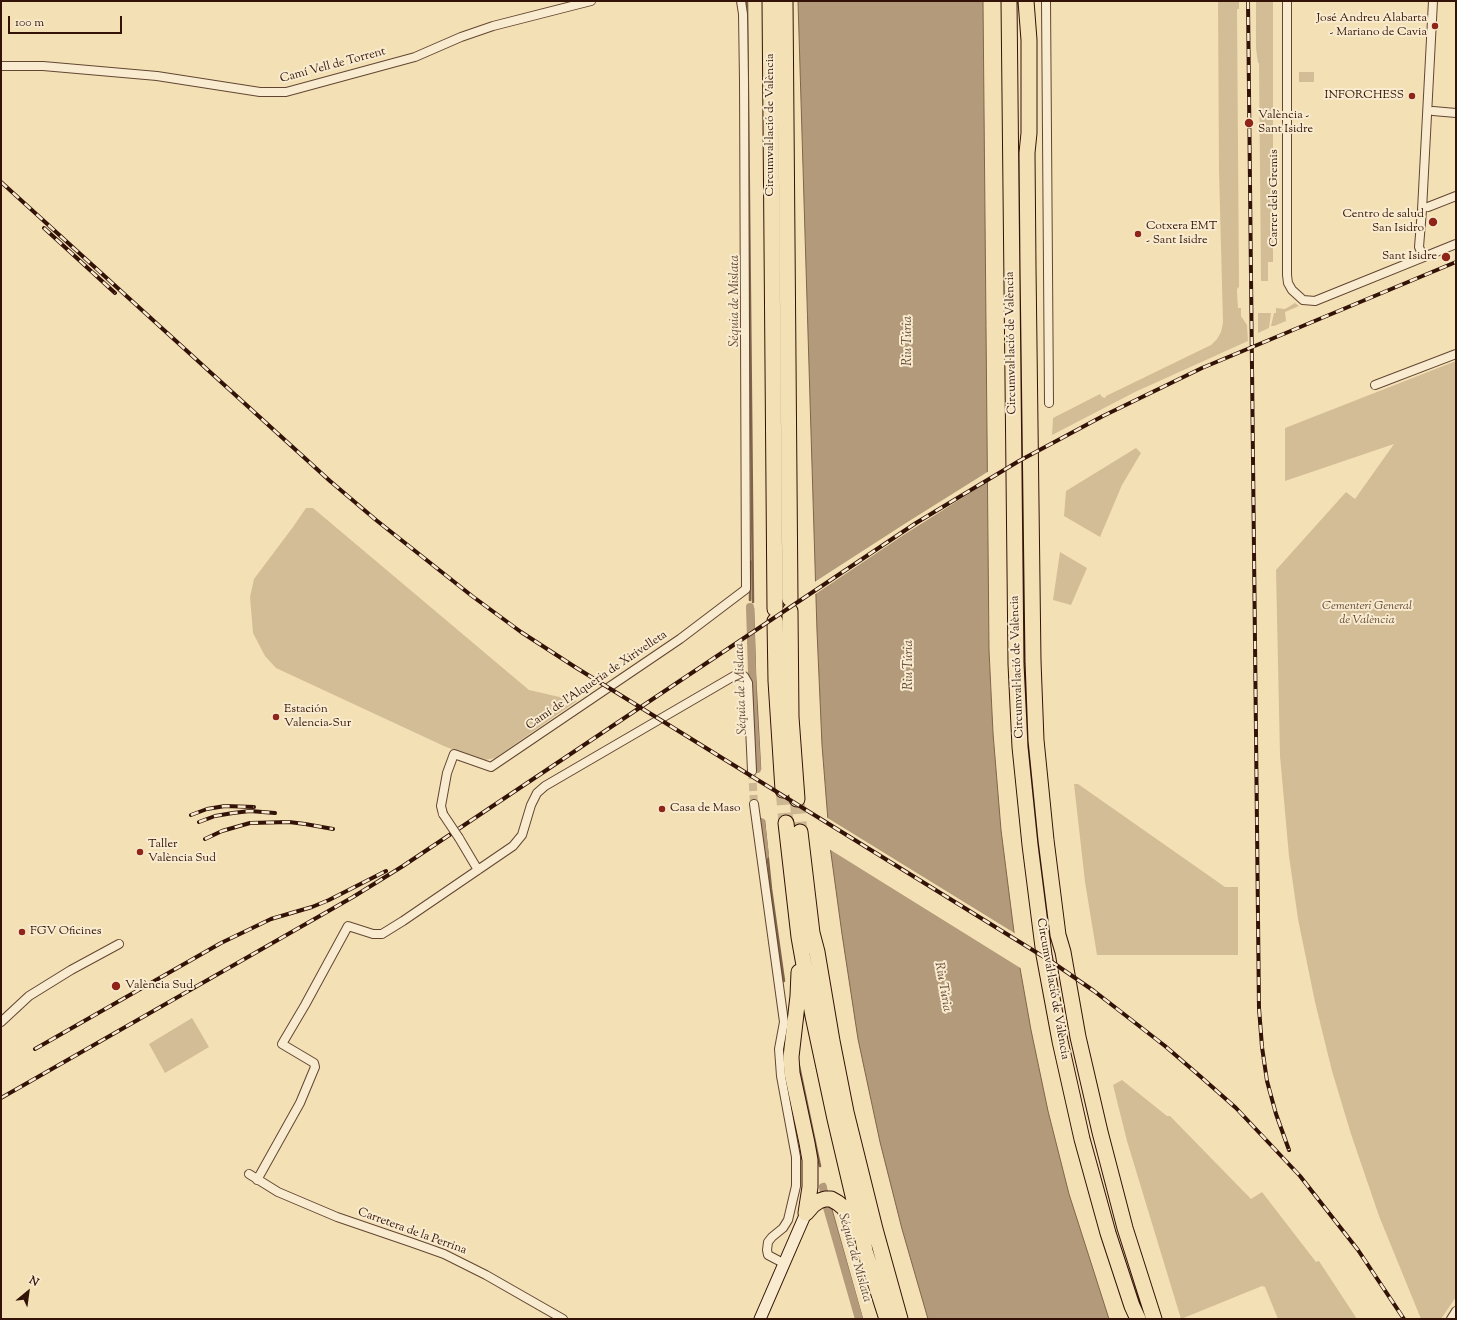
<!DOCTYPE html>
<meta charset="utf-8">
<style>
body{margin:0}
#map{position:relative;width:1457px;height:1320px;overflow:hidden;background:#f4e0b5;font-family:"Sorts Mill Goudy",serif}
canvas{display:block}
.frame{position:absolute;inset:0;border:2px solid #331307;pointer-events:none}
.north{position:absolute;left:8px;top:1272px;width:40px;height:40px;-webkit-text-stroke:3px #f8ebcf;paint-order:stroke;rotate:29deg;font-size:11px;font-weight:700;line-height:16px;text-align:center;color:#331307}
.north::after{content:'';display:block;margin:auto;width:14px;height:18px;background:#331307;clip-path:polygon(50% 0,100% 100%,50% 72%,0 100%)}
.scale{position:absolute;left:8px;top:16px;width:114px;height:18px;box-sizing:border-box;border:2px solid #331307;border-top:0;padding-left:5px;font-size:12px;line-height:14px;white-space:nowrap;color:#331307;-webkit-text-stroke:3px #f8ebcf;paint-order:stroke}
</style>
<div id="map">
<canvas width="1457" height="1320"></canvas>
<div class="frame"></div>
<div class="north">N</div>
<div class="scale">100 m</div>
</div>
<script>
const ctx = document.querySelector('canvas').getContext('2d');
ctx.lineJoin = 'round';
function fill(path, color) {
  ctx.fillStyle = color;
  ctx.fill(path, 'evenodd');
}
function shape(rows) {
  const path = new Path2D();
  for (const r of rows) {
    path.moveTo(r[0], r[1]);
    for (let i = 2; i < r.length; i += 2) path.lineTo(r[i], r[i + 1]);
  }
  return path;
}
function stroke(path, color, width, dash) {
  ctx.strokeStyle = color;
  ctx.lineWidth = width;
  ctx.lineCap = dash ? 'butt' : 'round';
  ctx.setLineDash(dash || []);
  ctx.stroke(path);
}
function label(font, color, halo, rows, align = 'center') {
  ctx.font = font + ' "Sorts Mill Goudy",serif';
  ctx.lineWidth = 4;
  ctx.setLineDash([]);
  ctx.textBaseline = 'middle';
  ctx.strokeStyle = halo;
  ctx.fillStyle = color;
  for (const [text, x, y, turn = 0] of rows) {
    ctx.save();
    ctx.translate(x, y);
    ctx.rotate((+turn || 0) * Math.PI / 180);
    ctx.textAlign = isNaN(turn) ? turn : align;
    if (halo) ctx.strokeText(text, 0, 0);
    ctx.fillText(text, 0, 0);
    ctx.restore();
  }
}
const green = shape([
 [1218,1,1239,1,1239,9,1237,9,1239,287,1237,289,1237,292,1238,308,1241,308,1241,316,1247,325,1248,341,1135,392,1052,435,1053,418,1100,394,1102,397,1105,398,1106,396,1211,345,1217,339,1221,332,1223,323,1219,171],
 [1256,1,1273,1,1273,262,1268,262,1268,281,1261,281,1259,63,1258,63,1256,48],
 [1299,72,1314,72,1314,82,1299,82],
 [1295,303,1299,306,1285,312,1286,321,1274,326,1271,326,1274,313,1276,313,1276,308,1285,309],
 [1258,313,1271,313,1269,328,1258,333],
 [1456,361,1456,1297,1441,1319,1421,1319,1379,1216,1351,1134,1332,1071,1315,1002,1298,919,1289,856,1280,756,1276,570,1346,492,1355,499,1394,444,1285,481,1285,428],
 [1136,448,1141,453,1122,485,1100,537,1064,516,1066,491],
 [306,508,313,508,529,690,577,701,495,758,485,760,446,747,276,668,265,656,253,633,250,597,254,579,293,527],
 [1060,552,1087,568,1071,605,1053,600],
 [1074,784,1078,784,1225,887,1238,887,1238,955,1097,955,1085,882],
 [192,1018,209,1047,165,1073,149,1044],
 [1122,1080,1167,1116,1170,1116,1251,1199,1262,1192,1316,1262,1319,1261,1357,1319,1278,1319,1265,1287,1262,1286,1181,1319,1127,1141,1113,1085]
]);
const water = shape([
 [798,1,983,1,989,650,993,733,1001,830,1015,940,1031,1030,1048,1111,1069,1194,1109,1319,928,1319,902,1229,880,1142,858,1039,842,934,830,846,822,745,817,631,798,1]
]);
const pier = shape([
 [989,471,989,481,905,534,814,595,813,583,906,523],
 [826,817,1016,934,1022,969,829,849]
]);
const stream = shape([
 [747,1,753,602],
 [750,561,750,600],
 [753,608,755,675,760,769],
 [764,821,771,889,784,981],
 [799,1066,820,1166],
 [824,1184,827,1193],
 [830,1205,862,1319]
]);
const canal = shape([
 [750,607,753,706,757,769],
 [761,822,765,855],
 [823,1187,824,1194],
 [826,1204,859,1319]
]);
const streetTunnel = shape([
 [752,771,754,804]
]);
const highwayTunnel = shape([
 [783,790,786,823],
 [797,799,800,832]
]);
const street = shape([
 [1046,1,1049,403],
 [1287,1,1287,275,1288,283,1292,290,1303,300,1315,301,1456,244],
 [1,66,43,66,157,76,260,92,286,92,415,57,461,37,493,26,591,1],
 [1433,111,1456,113],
 [1428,207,1456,196],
 [1423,256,1419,247,1422,210,1433,1],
 [1375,385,1456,354],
 [754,804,784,1022,779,1049,781,1076,796,1157,796,1186,788,1220,783,1228,772,1237,768,1242,767,1250,768,1255,785,1264],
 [443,814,441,806,447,773,454,754,491,767,680,639,746,589,744,81,743,14,741,1],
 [459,838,478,870],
 [1,1022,29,996,71,970,119,944],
 [249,1174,278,1192,337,1217,413,1243,444,1254,486,1275,563,1319],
 [257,1180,300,1103,315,1067,314,1063,282,1044,305,1005,348,926,373,934,382,934,403,921,513,846,522,835,531,805,537,793,545,786,734,676,744,676,748,683,752,771],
 [1451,1319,1456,1311]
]);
const secondary = shape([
 [760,1319,806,1213]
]);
const highway = shape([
 [770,1,775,609],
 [785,1,790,599],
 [1009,1,1016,664,1020,747,1030,845,1044,955,1060,1041,1082,1139,1108,1233,1132,1306,1138,1319],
 [1026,1,1029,40,1029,133,1027,153,1028,267,1033,661,1036,740,1046,840,1058,935,1063,952,1078,1037,1100,1132,1125,1228,1154,1319],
 [790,611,791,717,797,799],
 [775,621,776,681,783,790],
 [786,823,799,937,813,1016,835,1119,862,1234,865,1251,887,1319],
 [800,832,812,933,817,952,832,1041,846,1112,875,1229,900,1319],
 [799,972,798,996,791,1057,792,1073,807,1143,810,1160,810,1187,806,1213],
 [806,1213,813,1205,819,1201,825,1199,831,1199,838,1203,844,1208,849,1217,853,1233]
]);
const rail = shape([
 [1248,1,1259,1008,1262,1047,1267,1081,1276,1114,1289,1150],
 [1,182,330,481,376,520,472,596,521,632,575,667,1052,962,1094,991,1165,1046,1201,1077,1236,1108,1300,1176,1358,1250,1404,1319],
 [44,228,115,293],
 [191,815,207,809,225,806,254,807],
 [199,822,215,816,233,813,250,811,275,813],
 [205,839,222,831,250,823,289,822,305,824,333,829],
 [35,1049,221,943,271,919,312,907,329,900,386,871],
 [1,1098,353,897,403,866,916,523,1019,461,1103,416,1202,368,1456,262]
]);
const streetBridge = shape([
 [443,814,459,838]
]);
const markers = [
 [1435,26,4,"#8f2418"],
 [1412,96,4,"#8f2418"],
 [1249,123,5,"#8f2418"],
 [1433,222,5,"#8f2418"],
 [1138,234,4,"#8f2418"],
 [1446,257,5,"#8f2418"],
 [276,717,4,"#8f2418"],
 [662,809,4,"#8f2418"],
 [140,852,4,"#8f2418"],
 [22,932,4,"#8f2418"],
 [116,986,5,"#8f2418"]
];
const poiNames = [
 ["José Andreu Alabarta",1427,19,"right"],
 ["- Mariano de Cavia",1427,33,"right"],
 ["INFORCHESS",1404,96,"right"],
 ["València -",1258,116],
 ["Sant Isidre",1258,130],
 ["Centro de salud",1424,215,"right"],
 ["San Isidro",1424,229,"right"],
 ["Cotxera EMT",1146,227],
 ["- Sant Isidre",1146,241],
 ["Sant Isidre",1437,257,"right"],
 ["Estación",284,710],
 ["Valencia-Sur",284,724],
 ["Casa de Maso",670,809],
 ["Taller",148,845],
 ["València Sud",148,859],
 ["FGV Oficines",30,932],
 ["València Sud",125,986]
];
const streetNames = [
 ["Camí Vell de Torrent",333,66,-15],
 ["Circumval·lació de València",771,125,-90],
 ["Carrer dels Gremis",1275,198,-90],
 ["Circumval·lació de València",1012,343,-91],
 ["Circumval·lació de València",1018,667,-92],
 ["Camí de l'Alqueria de Xirivelleta",597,681,-34],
 ["Circumval·lació de València",1052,989,80],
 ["Carretera de la Perrina",412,1232,20]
];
const parkNames = [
 ["Cementeri General",1367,607],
 ["de València",1367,621]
];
const waterNames = [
 ["Séquia de Mislata",736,301,-90],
 ["Riu Túria",909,341,-90],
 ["Riu Túria",910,665,-90],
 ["Séquia de Mislata",742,689,-92],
 ["Riu Túria",942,987,80],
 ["Séquia de Mislata",854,1258,74]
];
fill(green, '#d3bd97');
fill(water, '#b29a7a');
stroke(water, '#7f644c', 1);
fill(pier, '#f4e0b5');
stroke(stream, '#7f644c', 2.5);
stroke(canal, '#b29a7a', 8);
stroke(streetTunnel, '#cdb792', 8, [8, 4]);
stroke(highwayTunnel, '#cdb792', 15, [15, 8]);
stroke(street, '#634632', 10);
stroke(secondary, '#331307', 13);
stroke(highway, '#331307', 17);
stroke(street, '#f8ebcf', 8);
stroke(secondary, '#f8ebcf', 11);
stroke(highway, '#f4e0b5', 15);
stroke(rail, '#331307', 4);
stroke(rail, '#f8ebcf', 2.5, [8]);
stroke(streetBridge, '#634632', 10, []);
stroke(streetBridge, '#f8ebcf', 8);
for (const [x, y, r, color] of markers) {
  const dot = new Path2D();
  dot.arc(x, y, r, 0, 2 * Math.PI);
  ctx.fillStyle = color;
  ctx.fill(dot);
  stroke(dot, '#f8ebcf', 1.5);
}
label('12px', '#331307', '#f8ebcf', poiNames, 'left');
label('12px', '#331307', '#f8ebcf', streetNames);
label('italic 12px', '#634632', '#f8ebcf', parkNames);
label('italic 13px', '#664935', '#f8ebcf', waterNames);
</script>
